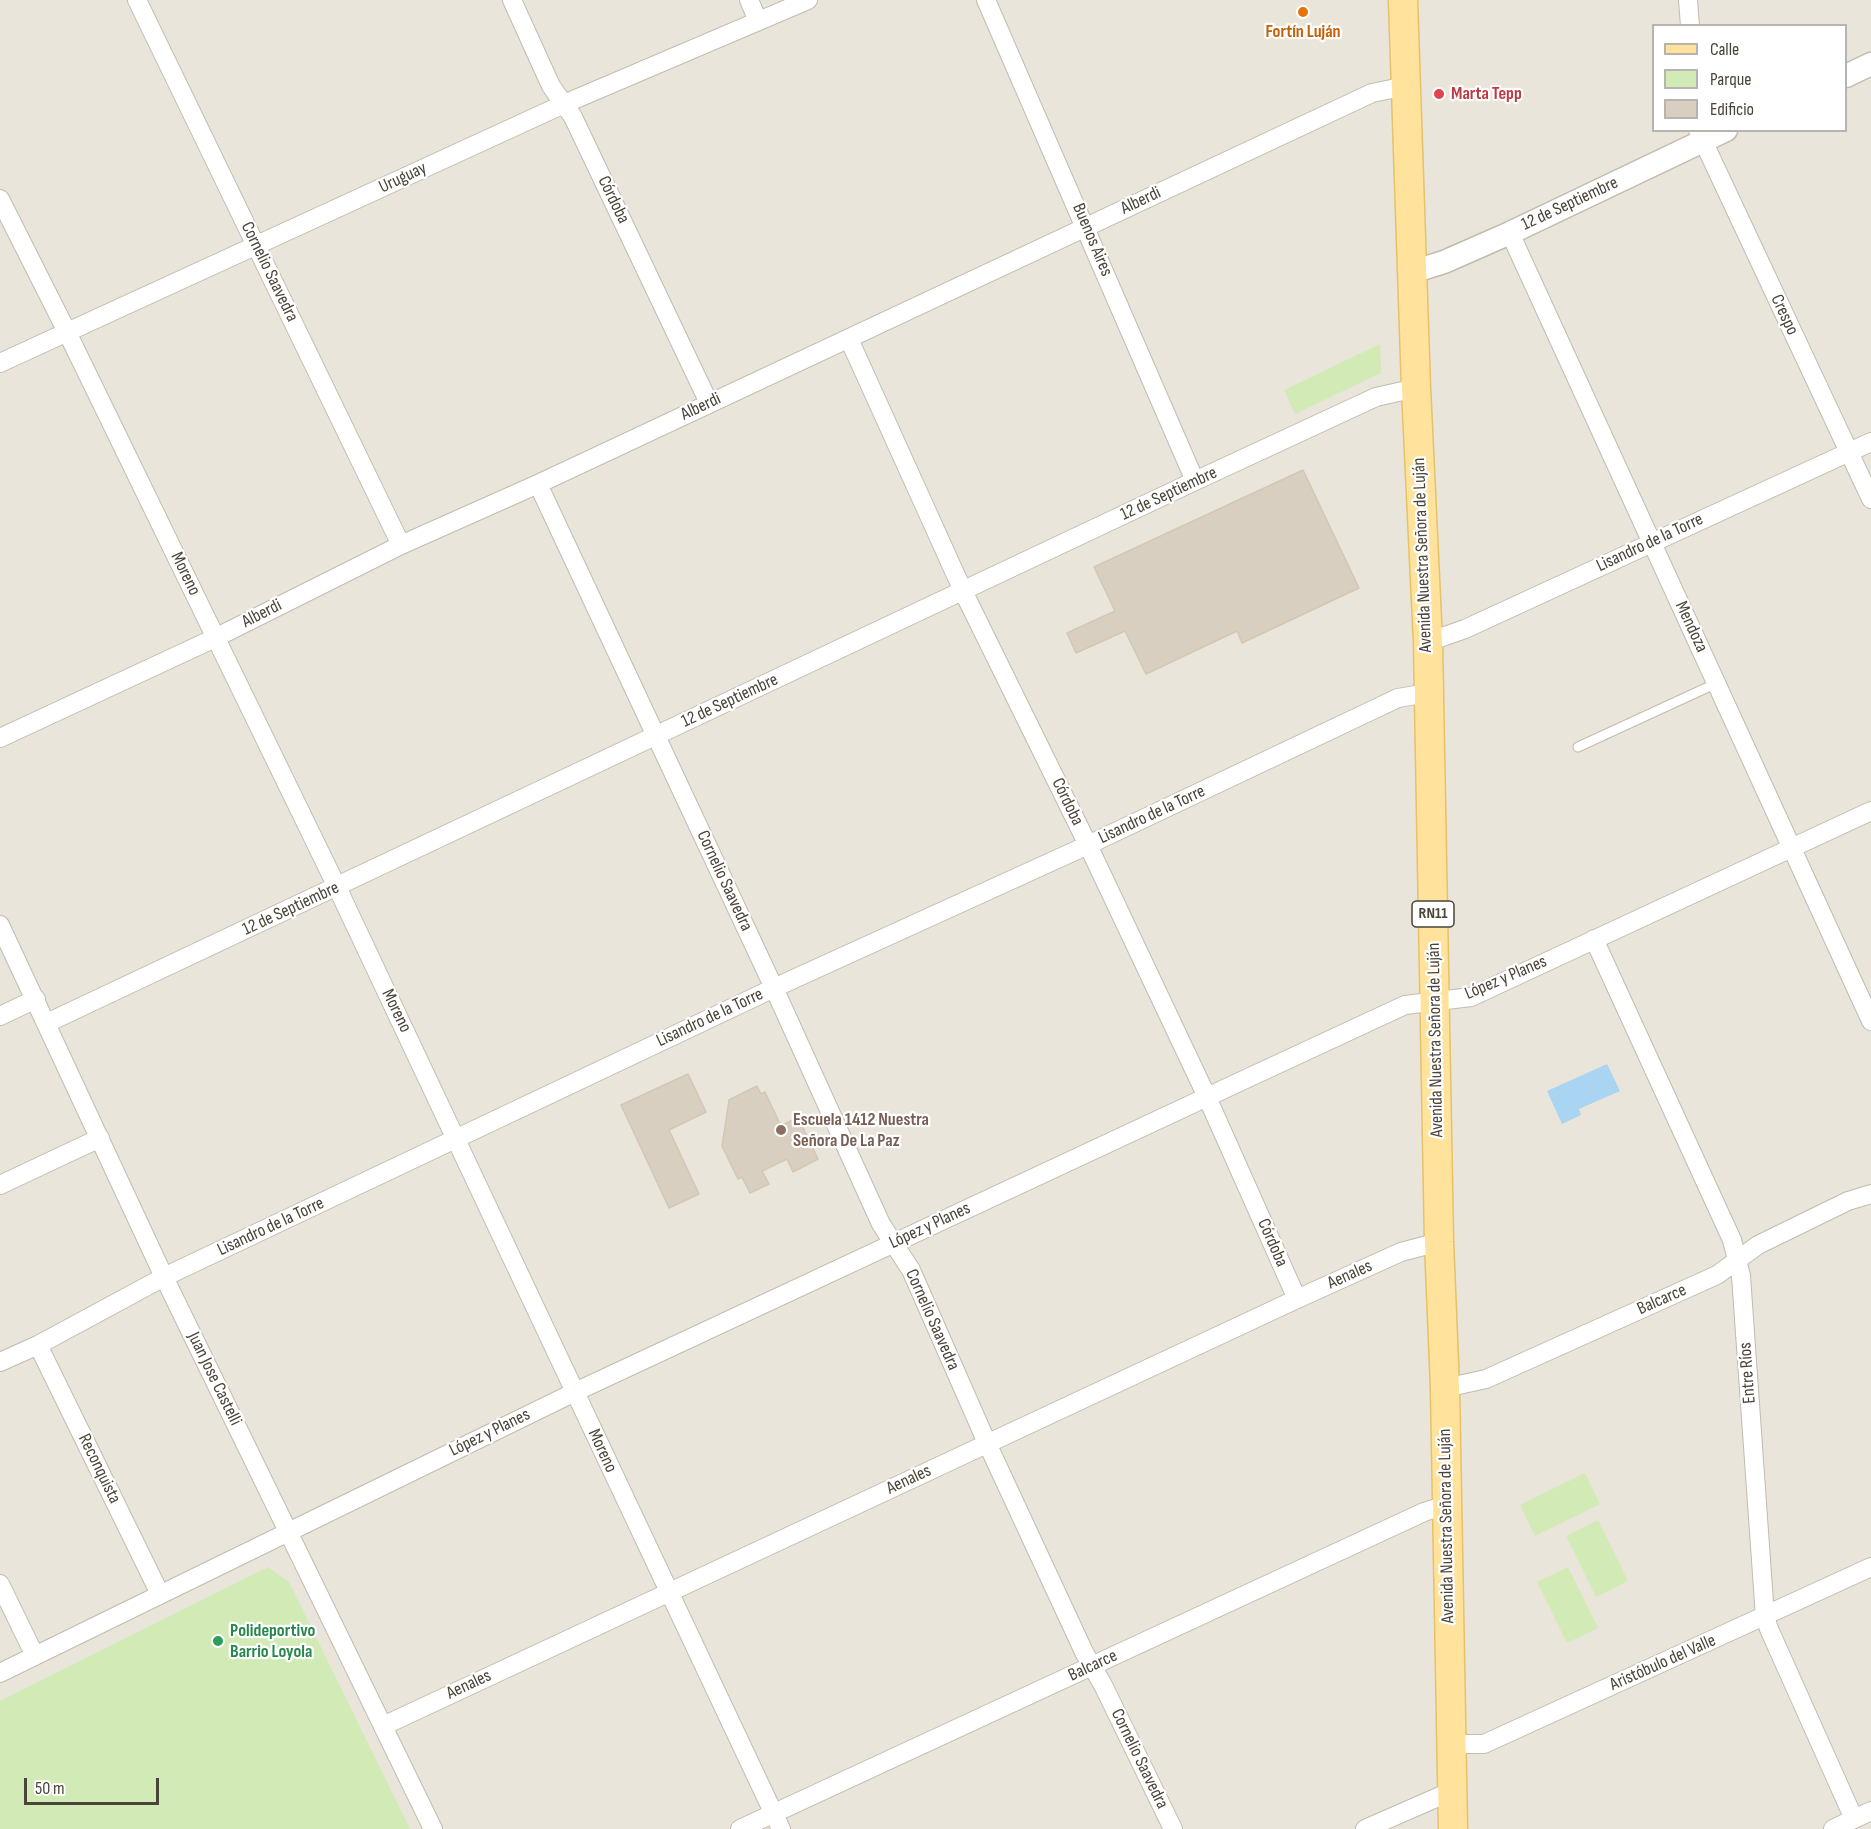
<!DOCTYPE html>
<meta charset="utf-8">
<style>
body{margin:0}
#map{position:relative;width:1871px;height:1829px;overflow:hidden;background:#f6f3ec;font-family:"Sofia Sans Condensed",sans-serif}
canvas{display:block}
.legend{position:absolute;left:1652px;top:24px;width:195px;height:108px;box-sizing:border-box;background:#fff;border:2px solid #b7b4b0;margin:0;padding:8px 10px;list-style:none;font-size:18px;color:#4b4439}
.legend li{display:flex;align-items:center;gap:12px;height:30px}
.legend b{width:30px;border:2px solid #b7b4b0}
.scale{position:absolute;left:24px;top:1778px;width:135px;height:27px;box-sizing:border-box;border:3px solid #4b4439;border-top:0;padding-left:8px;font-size:18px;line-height:21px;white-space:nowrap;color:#4b4439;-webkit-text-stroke:4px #fff;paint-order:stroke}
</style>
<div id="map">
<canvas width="1871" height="1829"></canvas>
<ul class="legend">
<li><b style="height:8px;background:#ffe39c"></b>Calle</li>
<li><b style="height:16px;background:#d2eab5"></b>Parque</li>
<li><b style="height:16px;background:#d8cfc1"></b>Edificio</li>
</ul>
<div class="scale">50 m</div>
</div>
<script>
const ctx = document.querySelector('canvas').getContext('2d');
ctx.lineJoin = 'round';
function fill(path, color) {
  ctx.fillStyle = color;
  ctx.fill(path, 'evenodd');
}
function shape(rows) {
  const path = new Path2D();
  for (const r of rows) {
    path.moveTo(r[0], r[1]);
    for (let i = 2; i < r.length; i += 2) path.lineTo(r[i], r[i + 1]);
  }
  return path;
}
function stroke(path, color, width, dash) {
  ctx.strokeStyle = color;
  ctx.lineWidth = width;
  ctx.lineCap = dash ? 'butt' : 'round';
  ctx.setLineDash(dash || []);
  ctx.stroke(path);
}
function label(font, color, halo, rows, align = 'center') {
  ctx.font = font + ' "Sofia Sans Condensed",sans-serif';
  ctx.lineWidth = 4.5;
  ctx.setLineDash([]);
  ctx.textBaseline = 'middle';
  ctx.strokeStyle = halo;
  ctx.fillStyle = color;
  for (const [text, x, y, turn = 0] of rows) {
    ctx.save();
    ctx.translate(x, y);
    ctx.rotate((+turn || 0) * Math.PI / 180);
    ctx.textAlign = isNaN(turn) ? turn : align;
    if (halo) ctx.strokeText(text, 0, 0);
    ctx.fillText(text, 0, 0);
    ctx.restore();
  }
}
const residential = shape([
 [0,0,1871,0,1871,1829,0,1829],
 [1654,26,1846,26,1846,130,1654,130]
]);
const green = shape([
 [1380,344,1381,373,1295,414,1284,390],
 [1585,1473,1600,1504,1535,1536,1520,1505],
 [1598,1520,1628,1581,1596,1597,1566,1536],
 [268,1567,289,1582,410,1829,0,1829,0,1701],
 [1568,1567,1598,1628,1567,1643,1537,1582]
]);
const water = shape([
 [1607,1064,1620,1091,1579,1109,1581,1115,1562,1124,1547,1091]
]);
const building = shape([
 [1303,470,1359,588,1242,643,1237,631,1146,674,1125,631,1076,653,1067,633,1115,611,1094,567,1303,470],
 [688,1074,706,1112,669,1130,699,1194,669,1208,621,1105,688,1074],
 [757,1086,761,1094,765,1092,781,1126,798,1117,818,1159,793,1172,787,1159,762,1171,769,1184,750,1193,742,1177,738,1179,722,1146,729,1100,757,1086]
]);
const service = shape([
 [1578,747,1717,683]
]);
const minor = shape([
 [137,0,401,545],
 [512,0,551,86,573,117,709,403],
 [749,0,758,21],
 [986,0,1195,481],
 [1688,0,1690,26],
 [1698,130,1871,499],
 [0,199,67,332,337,887,781,1829],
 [1510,233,1871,1021],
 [849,339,963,591,1088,845,1207,1097,1297,1299],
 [0,363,564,104,808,0],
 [538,484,774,988,881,1224,911,1270,987,1443,1084,1652,1103,1685,1173,1829],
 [1428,642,1465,629,1871,442],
 [0,738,215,638,401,545,538,484,1372,93,1406,86],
 [0,925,164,1277,433,1829],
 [1594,939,1732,1240,1741,1276,1765,1617,1769,1629,1854,1819],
 [0,1016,36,999],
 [47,1023,1195,481,1376,397,1416,388],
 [0,1185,100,1138],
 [38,1345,160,1594],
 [0,1362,38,1345,164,1277,774,988,1088,845,1398,698,1428,693],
 [1445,1388,1486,1379,1717,1275,1758,1245,1848,1201,1871,1194],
 [0,1584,35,1656],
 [0,1673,575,1392,1207,1097,1405,1005,1471,997,1871,811],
 [383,1726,1297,1299,1401,1252,1439,1242],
 [1450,1744,1484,1744,1871,1567],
 [740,1829,1424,1512,1446,1505],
 [1365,1829,1452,1791],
 [1833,1829,1871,1811]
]);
const tertiary = shape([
 [1846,76,1871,64],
 [1412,272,1444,262,1510,233,1726,130]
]);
const primary = shape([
 [1403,0,1416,388,1428,642,1439,1242,1445,1388,1453,1829]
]);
const markers = [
 [1303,12,6,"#e8710a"],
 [1439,94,6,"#e0444e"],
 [781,1130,6,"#8d6e63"],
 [218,1641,6,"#2e9e5b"]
];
const shields = [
 [1433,914,42]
];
const shieldNames = [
 ["RN11",1433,914]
];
const foodNames = [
 ["Fortín Luján",1303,32]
];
const healthNames = [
 ["Marta Tepp",1451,94]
];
const streetNames = [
 ["Uruguay",403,178,-25],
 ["Córdoba",613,200,64],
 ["Alberdi",1141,201,-25],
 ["12 de Septiembre",1570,204,-25],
 ["Buenos Aires",1092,240,67],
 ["Cornelio Saavedra",269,272,64],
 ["Crespo",1784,315,65],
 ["Alberdi",701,407,-25],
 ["12 de Septiembre",1169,494,-25],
 ["Lisandro de la Torre",1650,543,-25],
 ["Avenida Nuestra Señora de Luján",1423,555,-92],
 ["Moreno",185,574,64],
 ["Alberdi",262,614,-27],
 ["Mendoza",1691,627,65],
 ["12 de Septiembre",730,701,-25],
 ["Córdoba",1067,802,64],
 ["Lisandro de la Torre",1152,815,-25],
 ["Cornelio Saavedra",724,881,65],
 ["12 de Septiembre",291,909,-25],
 ["López y Planes",1506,978,-23],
 ["Moreno",396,1011,64],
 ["Lisandro de la Torre",710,1018,-25],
 ["Avenida Nuestra Señora de Luján",1436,1040,-91],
 ["López y Planes",930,1226,-25],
 ["Lisandro de la Torre",271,1227,-25],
 ["Córdoba",1272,1243,66],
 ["Aenales",1350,1275,-24],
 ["Balcarce",1662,1300,-24],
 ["Cornelio Saavedra",932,1320,66],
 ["Entre Ríos",1748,1373,-94],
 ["Juan Jose Castelli",214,1379,64],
 ["López y Planes",490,1433,-26],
 ["Moreno",602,1451,65],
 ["Reconquista",99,1469,64],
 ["Aenales",909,1480,-25],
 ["Avenida Nuestra Señora de Luján",1447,1526,-91],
 ["Aristóbulo del Valle",1663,1663,-24],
 ["Balcarce",1093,1666,-25],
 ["Aenales",469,1685,-25],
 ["Cornelio Saavedra",1139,1759,64]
];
const educationNames = [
 ["Escuela 1412 Nuestra",793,1120],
 ["Señora De La Paz",793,1141]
];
const leisureNames = [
 ["Polideportivo",230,1631],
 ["Barrio Loyola",230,1652]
];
fill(residential, '#eae5da');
fill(green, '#d2eab5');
fill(water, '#a9d4f2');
fill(building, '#d8cfc1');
stroke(building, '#d3c7b4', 1.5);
stroke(service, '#c2bbae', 11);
stroke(minor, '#c2bbae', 20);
stroke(tertiary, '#c2bbae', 25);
stroke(primary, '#e6c16a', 31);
stroke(service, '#fff', 9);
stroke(minor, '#fff', 18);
stroke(tertiary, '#fff', 22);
stroke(primary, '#ffe39c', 28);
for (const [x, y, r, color] of markers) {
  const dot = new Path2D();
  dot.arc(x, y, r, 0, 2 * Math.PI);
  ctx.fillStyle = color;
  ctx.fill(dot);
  stroke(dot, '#fff', 2);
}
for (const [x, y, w] of shields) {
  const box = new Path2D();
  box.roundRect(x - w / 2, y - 13, w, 26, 4.5);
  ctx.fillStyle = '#fff';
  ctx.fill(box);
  stroke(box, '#4b4439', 1.5);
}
label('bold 16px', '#4b4439', null, shieldNames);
label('bold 18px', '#c56008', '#fff', foodNames);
label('bold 18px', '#be3a42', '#fff', healthNames, 'left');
label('18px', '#4b4439', '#fff', streetNames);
label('bold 18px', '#785e54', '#fff', educationNames, 'left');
label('bold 18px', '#27864d', '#fff', leisureNames, 'left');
</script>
